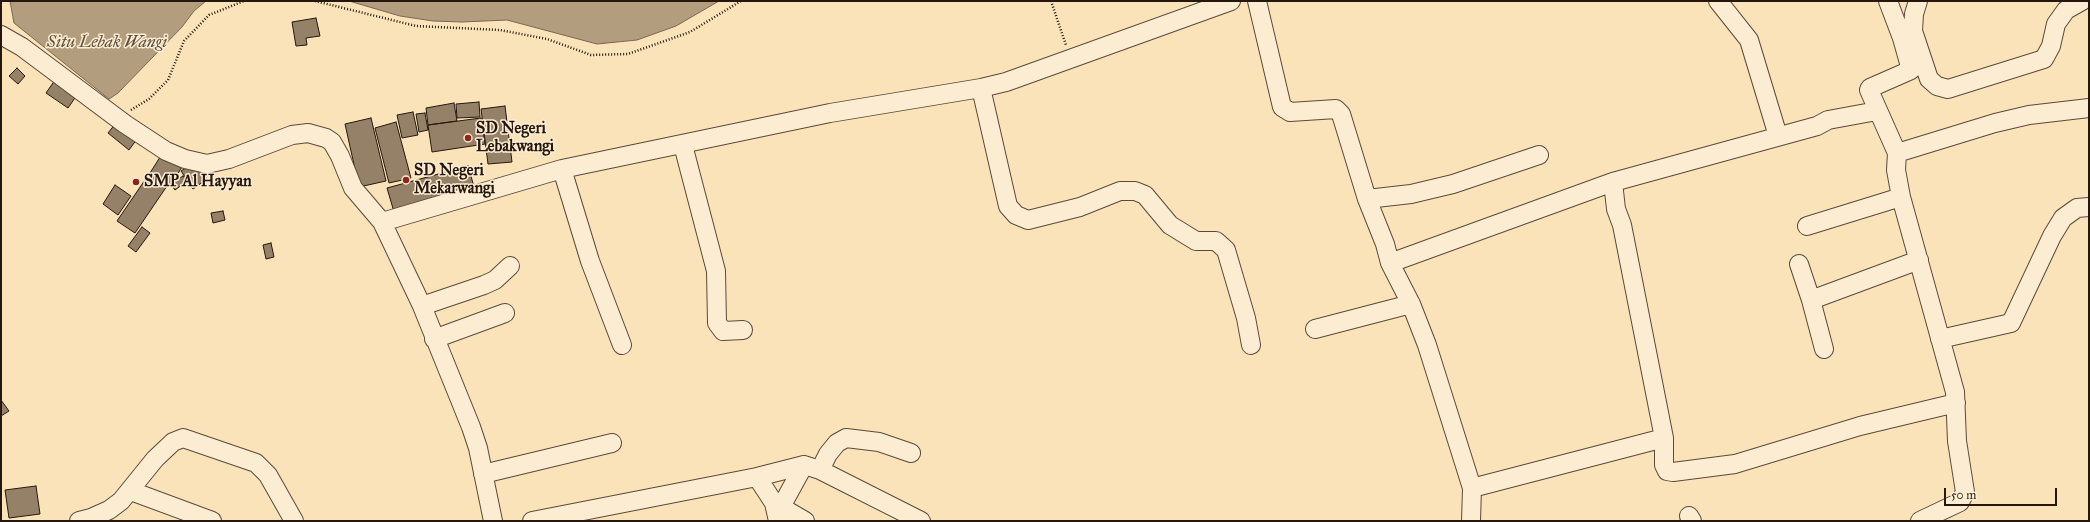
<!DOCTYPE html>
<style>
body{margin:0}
#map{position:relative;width:2090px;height:522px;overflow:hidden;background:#fae2b9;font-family:"IM FELL Great Primer",serif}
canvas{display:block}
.frame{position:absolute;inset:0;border:2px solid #26170e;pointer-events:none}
.scale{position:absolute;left:1944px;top:488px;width:113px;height:18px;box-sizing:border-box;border:2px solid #26170e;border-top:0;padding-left:5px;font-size:12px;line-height:14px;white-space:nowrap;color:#26170e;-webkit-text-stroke:3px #fcecd2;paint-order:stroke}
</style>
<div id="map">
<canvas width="2090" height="522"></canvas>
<div class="frame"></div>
<div class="scale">50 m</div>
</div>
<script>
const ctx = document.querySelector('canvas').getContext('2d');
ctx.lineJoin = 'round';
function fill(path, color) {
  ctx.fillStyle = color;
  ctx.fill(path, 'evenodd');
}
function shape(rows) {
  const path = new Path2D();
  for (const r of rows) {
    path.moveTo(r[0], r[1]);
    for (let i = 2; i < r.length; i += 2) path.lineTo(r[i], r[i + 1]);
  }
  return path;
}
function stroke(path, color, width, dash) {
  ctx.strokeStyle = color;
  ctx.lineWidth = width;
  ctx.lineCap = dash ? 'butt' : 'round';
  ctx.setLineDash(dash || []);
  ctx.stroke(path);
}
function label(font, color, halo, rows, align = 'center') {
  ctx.font = font + ' "IM FELL Great Primer",serif';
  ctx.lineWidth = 3;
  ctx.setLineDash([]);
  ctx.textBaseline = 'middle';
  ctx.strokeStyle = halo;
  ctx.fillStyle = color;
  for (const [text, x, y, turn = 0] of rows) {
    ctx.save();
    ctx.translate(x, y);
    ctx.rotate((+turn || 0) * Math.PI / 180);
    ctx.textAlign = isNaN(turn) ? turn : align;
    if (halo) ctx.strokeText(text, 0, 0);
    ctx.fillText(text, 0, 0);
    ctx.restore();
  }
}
const water = shape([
 [10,1,206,1,194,11,182,27,118,93,109,99,14,23,10,1],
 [349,1,719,1,676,26,637,40,597,44,507,20,462,22,433,21,400,16,349,1]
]);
const building = shape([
 [316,18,320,36,306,38,307,45,296,46,292,22,316,18],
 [17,68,25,76,18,84,9,76,17,68],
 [55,80,77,95,68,108,46,93,55,80],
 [479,102,480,117,457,118,456,104,479,102],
 [454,103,457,121,428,125,426,108,454,103],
 [505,106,512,162,488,164,481,109,505,106],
 [413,112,418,135,402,138,397,115,413,112],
 [425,113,428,130,419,132,416,114,425,113],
 [371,118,386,181,359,187,345,124,371,118],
 [481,118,485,144,432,152,428,125,481,118],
 [396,122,411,178,389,183,375,128,396,122],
 [116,123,137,139,129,150,108,133,116,123],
 [162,154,182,167,170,186,150,173,162,154],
 [195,162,207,179,193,189,181,171,195,162],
 [468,166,475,190,394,212,387,188,468,166],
 [149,174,167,186,135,233,117,221,149,174],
 [183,176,187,181,175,190,171,184,183,176],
 [115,185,131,196,118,215,103,204,115,185],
 [223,211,225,220,213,223,211,213,223,211],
 [142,227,150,233,136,252,128,246,142,227],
 [271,243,274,257,266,259,263,245,271,243],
 [1,400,9,411,1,416,1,400],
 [36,486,40,514,9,518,5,490,36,486]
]);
const path = shape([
 [315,1,416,26,500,30,547,39,591,55,628,54,690,32,741,1],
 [1051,1,1066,45],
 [131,110,149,99,168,80,184,41,209,15,244,1]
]);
const minor = shape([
 [1257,1,1282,107,1290,112,1336,109,1341,114,1367,199,1385,244,1390,263,1411,304,1427,345,1472,488,1471,521],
 [1718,1,1749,40,1778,136],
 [1888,1,1902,38,1911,70,1870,88,1869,90,1897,153,1995,123,2029,115,2089,108],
 [1918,1,1914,14,1913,31,1929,79,1937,86,1948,89,2044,59,2051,46,2056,24,2066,10,2082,1],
 [1,35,22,47,125,124,166,151,185,159,207,164,229,159,292,135,308,133,326,138,332,142,340,156,353,188,382,222,422,306,471,427,478,448,493,521],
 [981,88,1008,206,1016,215,1028,220,1080,207,1120,191,1135,191,1145,195,1170,225,1196,241,1216,241,1226,250,1246,318,1251,345],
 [683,145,716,271,717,323,723,331,743,330],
 [1897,153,1896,170,1901,197,1955,392,1957,441,1965,492,1960,502,1920,521],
 [562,169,590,261,622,345],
 [1613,182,1616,209,1622,225,1664,438,1664,465,1667,471,1673,472,1735,464,1860,426,1956,403],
 [1367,199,1411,194,1453,184,1539,155],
 [382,222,562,169,830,113,981,88,1006,82,1231,1],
 [1807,226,1901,197],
 [1390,263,1613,182,1817,126,1828,120,1877,111],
 [1799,264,1811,300],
 [422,306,484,285,495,280,510,266],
 [1315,329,1411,304],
 [434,339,505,313],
 [1940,339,2011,323,2052,236,2063,218,2077,208,2089,207],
 [1824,349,1811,300,1919,260],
 [820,470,828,454,837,443,846,438,879,442,911,453],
 [483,474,612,443],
 [757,477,804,465,820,470,921,521],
 [1472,488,1664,438],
 [131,491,212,521],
 [774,503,805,521],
 [781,507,804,465],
 [1689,516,1692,521],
 [79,521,91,518,109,510,121,501,155,459,173,442,183,438,256,463,268,475,294,521],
 [532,521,757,477,774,503,778,521]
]);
const markers = [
 [468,138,4,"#8f2418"],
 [406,180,4,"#8f2418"],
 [136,182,4,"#8f2418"]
];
const poiNames = [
 ["SD Negeri",476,129],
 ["Lebakwangi",476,147],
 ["SD Negeri",414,171],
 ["Mekarwangi",414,189],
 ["SMP Al Hayyan",144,182]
];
const waterNames = [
 ["Situ Lebak Wangi",107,43]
];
fill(water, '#b29d7f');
stroke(water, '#7a6752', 1);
fill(building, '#948167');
stroke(building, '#26170e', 1);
stroke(minor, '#5b4a39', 20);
stroke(path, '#26170e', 2.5, [1, 2]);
stroke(minor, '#fcecd2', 18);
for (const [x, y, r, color] of markers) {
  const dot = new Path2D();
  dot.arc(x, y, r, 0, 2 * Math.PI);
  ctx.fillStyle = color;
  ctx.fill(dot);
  stroke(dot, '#fcecd2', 1.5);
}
label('bold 16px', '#26170e', '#fcecd2', poiNames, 'left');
label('italic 17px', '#5e4d3b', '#fcecd2', waterNames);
</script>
